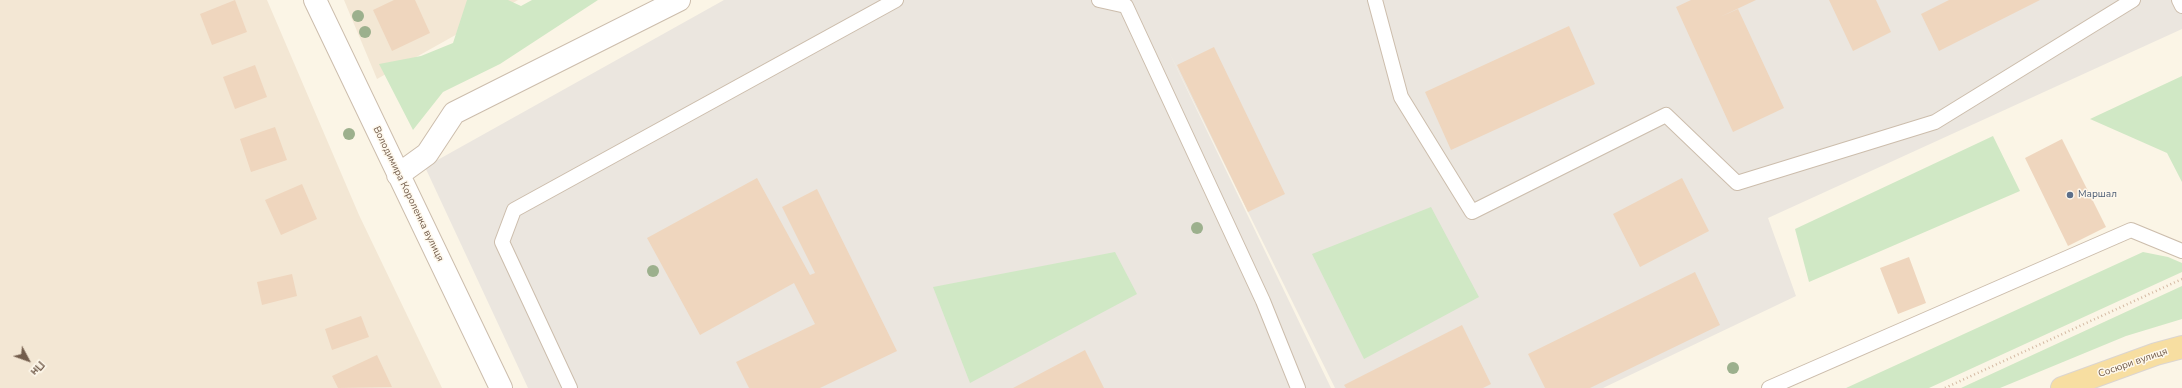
<!DOCTYPE html>
<meta charset="utf-8">
<style>
body{margin:0}
#map{position:relative;width:2182px;height:388px;overflow:hidden;background:#fbf5e6;font-family:"Nunito Sans",sans-serif}
canvas{display:block}
.north{position:absolute;left:8px;top:340px;width:40px;height:40px;-webkit-text-stroke:3px #fef8ec;paint-order:stroke;rotate:131deg;font-size:11px;font-weight:700;line-height:16px;text-align:center;color:#735d4c}
.north::after{content:'';display:block;margin:auto;width:14px;height:18px;background:#735d4c;clip-path:polygon(50% 0,100% 100%,50% 72%,0 100%)}
</style>
<div id="map">
<canvas width="2182" height="388"></canvas>
<div class="north">Пн</div>
</div>
<script>
const ctx = document.querySelector('canvas').getContext('2d');
ctx.lineJoin = 'round';
function fill(path, color) {
  ctx.fillStyle = color;
  ctx.fill(path, 'evenodd');
}
function shape(rows) {
  const path = new Path2D();
  for (const r of rows) {
    path.moveTo(r[0], r[1]);
    for (let i = 2; i < r.length; i += 2) path.lineTo(r[i], r[i + 1]);
  }
  return path;
}
function stroke(path, color, width, dash) {
  ctx.strokeStyle = color;
  ctx.lineWidth = width;
  ctx.lineCap = dash ? 'butt' : 'round';
  ctx.setLineDash(dash || []);
  ctx.stroke(path);
}
function label(font, color, halo, rows, align = 'center') {
  ctx.font = font + ' "Nunito Sans",sans-serif';
  ctx.lineWidth = 3;
  ctx.setLineDash([]);
  ctx.textBaseline = 'middle';
  ctx.strokeStyle = halo;
  ctx.fillStyle = color;
  for (const [text, x, y, turn = 0] of rows) {
    ctx.save();
    ctx.translate(x, y);
    ctx.rotate((+turn || 0) * Math.PI / 180);
    ctx.textAlign = isNaN(turn) ? turn : align;
    if (halo) ctx.strokeText(text, 0, 0);
    ctx.fillText(text, 0, 0);
    ctx.restore();
  }
}
const residential = shape([
 [0,0,267,0,359,215,442,388,0,388],
 [344,0,518,0,377,79]
]);
const industrial = shape([
 [724,0,2182,0,2182,29,1768,218,1796,296,1603,388,1335,388,1168,50,1331,388,528,388,425,167]
]);
const green = shape([
 [467,0,508,0,521,6,532,0,598,0,500,64,443,92,413,130,379,64,421,56,453,43],
 [2182,76,2182,182,2167,153,2090,119],
 [1993,136,2020,191,1809,282,1795,229],
 [1431,207,1479,297,1364,359,1312,254],
 [1115,252,1137,294,970,383,933,287],
 [2143,252,2168,257,2182,263,2182,272,1929,388,1846,388],
 [2182,286,2182,319,2126,336,2000,388,1961,388]
]);
const building = shape([
 [235,0,247,32,212,45,200,14],
 [394,0,415,0,430,33,392,51,373,10],
 [1691,0,1756,0,1720,17,1738,9,1784,108,1733,132,1676,7],
 [1829,0,1876,0,1891,32,1853,51],
 [1949,0,2040,0,1939,51,1921,14],
 [1569,26,1595,84,1451,150,1425,92],
 [1214,47,1285,194,1248,212,1177,65],
 [255,65,267,97,235,109,223,77],
 [275,127,287,160,251,172,240,139],
 [2062,139,2106,227,2068,246,2025,158],
 [757,178,810,275,815,273,782,207,817,189,897,351,820,388,749,388,736,362,815,324,794,283,700,335,647,238],
 [1682,178,1709,231,1640,267,1613,214],
 [302,184,317,219,281,235,265,200],
 [1909,257,1926,303,1898,314,1880,268],
 [1695,272,1720,325,1590,388,1545,388,1528,354],
 [292,274,297,296,262,305,257,282],
 [361,316,369,337,332,350,325,329],
 [1462,325,1491,384,1483,388,1346,388,1344,385],
 [1085,350,1104,388,1013,388],
 [377,355,392,387,338,388,332,376]
]);
const path = shape([
 [1945,388,2182,279]
]);
const service = shape([
 [1099,0,1126,6,1263,301,1298,388],
 [1375,0,1401,97,1472,212,1666,115,1737,183,1935,122,2133,0],
 [2179,0,2182,6],
 [570,388,502,242,514,210,896,0],
 [1769,388,2131,230,2182,251]
]);
const minor = shape([
 [315,0,501,388],
 [398,175,427,154,454,113,679,0]
]);
const primary = shape([
 [2062,388,2156,354,2182,347]
]);
const trees = [
 [358,16],
 [365,32],
 [349,134],
 [1197,228],
 [653,271],
 [1733,368]
];
const markers = [
 [2070,195,4,"#5c6f8a"]
];
const streetNames = [
 ["Володимира Короленка вулиця",408,194,64],
 ["Сосюри вулиця",2133,363,-19]
];
const serviceNames = [
 ["Маршал",2078,195]
];
fill(residential, '#f3e7d4');
fill(industrial, '#ebe6df');
fill(green, '#d0e8c5');
fill(building, '#efd6be');
stroke(service, '#ccbdac', 16);
stroke(minor, '#ccbdac', 24);
stroke(primary, '#dbd5d0', 24);
stroke(path, '#d4b9a2', 2.5, [1, 3]);
stroke(service, '#fff', 14);
stroke(minor, '#fff', 22);
stroke(primary, '#f7dea1', 22);
ctx.fillStyle = '#9cb08d';
for (const [x, y] of trees) {
  ctx.beginPath();
  ctx.arc(x, y, 6, 0, 2 * Math.PI);
  ctx.fill();
}
for (const [x, y, r, color] of markers) {
  const dot = new Path2D();
  dot.arc(x, y, r, 0, 2 * Math.PI);
  ctx.fillStyle = color;
  ctx.fill(dot);
  stroke(dot, '#fef8ec', 1.5);
}
label('10px', '#735d4c', '#fef8ec', streetNames);
label('10px', '#4e5e75', '#fef8ec', serviceNames, 'left');
</script>
